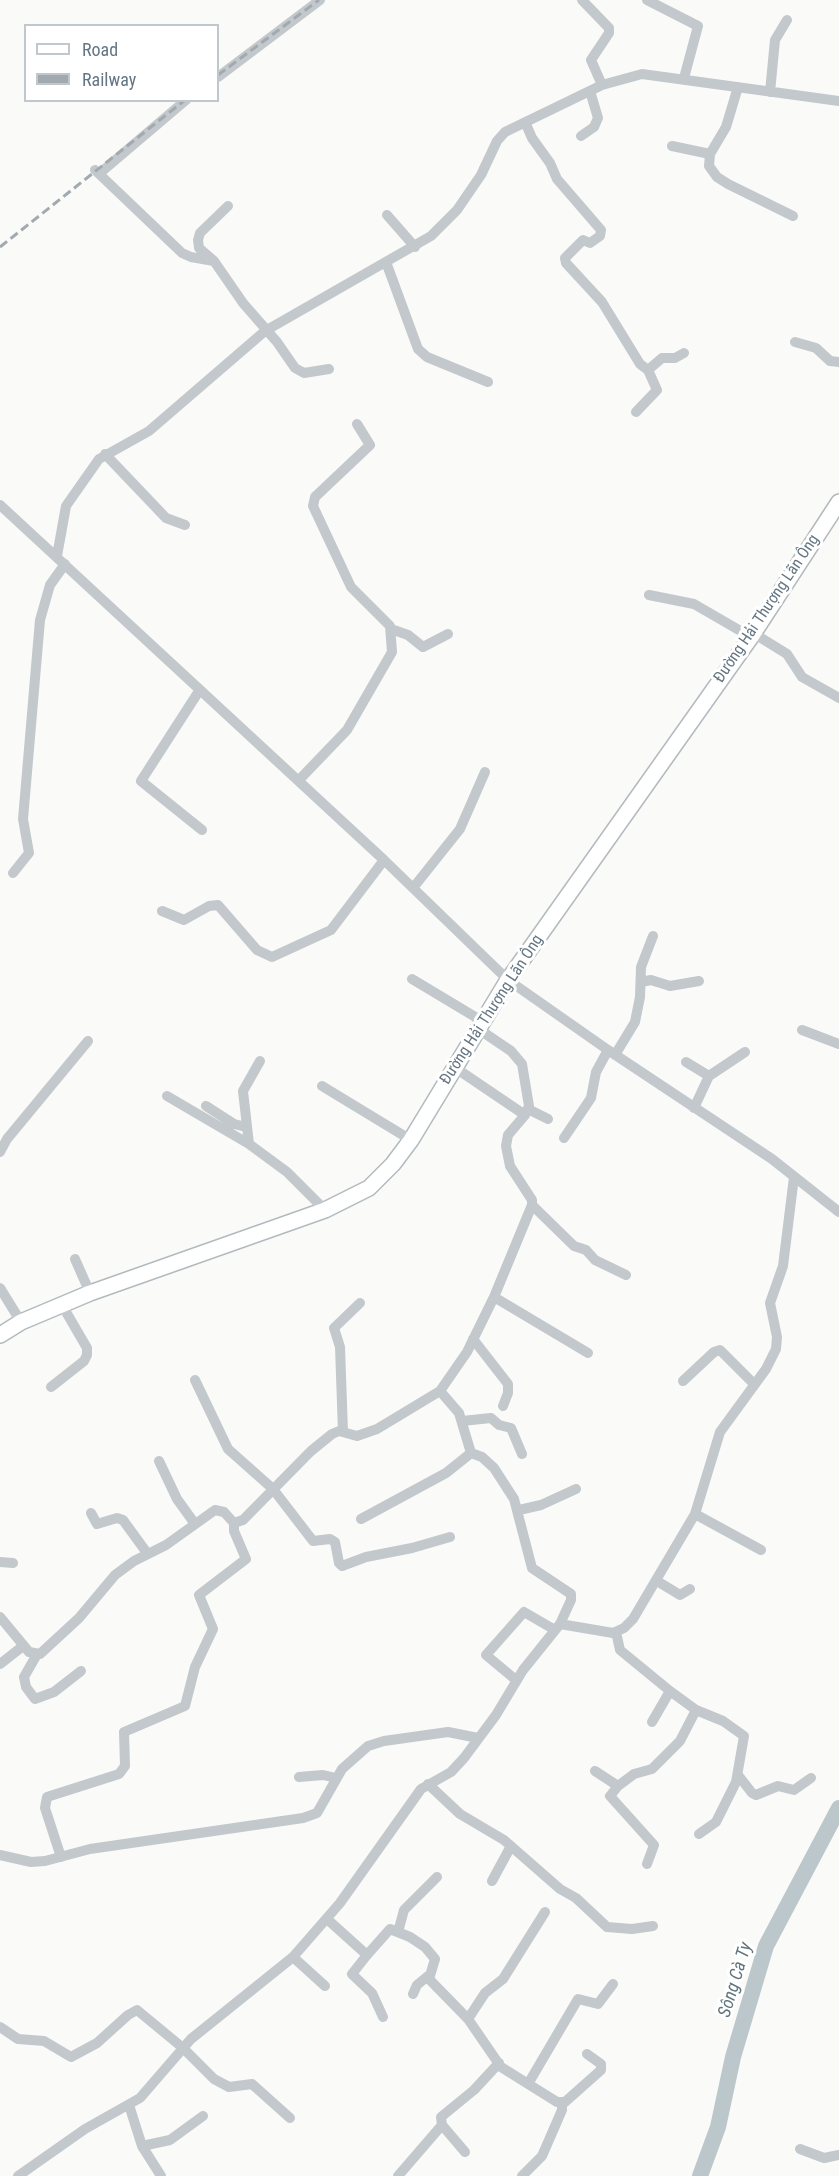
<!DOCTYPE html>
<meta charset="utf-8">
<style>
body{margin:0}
#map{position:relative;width:839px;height:2176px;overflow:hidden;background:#fafaf8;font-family:"Roboto Condensed",sans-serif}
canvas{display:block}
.legend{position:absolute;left:24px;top:24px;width:195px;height:78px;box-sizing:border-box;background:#fff;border:2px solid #c1c8cd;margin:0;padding:8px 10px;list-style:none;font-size:18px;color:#657683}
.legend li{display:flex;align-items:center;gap:12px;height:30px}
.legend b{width:30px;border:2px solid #c1c8cd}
</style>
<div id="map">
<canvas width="839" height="2176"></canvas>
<ul class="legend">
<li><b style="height:8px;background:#fff"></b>Road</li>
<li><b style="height:8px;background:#a2aab0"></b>Railway</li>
</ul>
</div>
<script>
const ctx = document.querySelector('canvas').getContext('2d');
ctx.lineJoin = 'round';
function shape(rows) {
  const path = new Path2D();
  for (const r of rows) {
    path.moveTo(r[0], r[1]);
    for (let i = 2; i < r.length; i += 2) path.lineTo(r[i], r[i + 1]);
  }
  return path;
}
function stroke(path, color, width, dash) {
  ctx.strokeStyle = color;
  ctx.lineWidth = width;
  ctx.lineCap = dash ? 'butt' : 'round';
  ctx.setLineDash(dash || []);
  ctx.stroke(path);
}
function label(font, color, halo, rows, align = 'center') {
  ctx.font = font + ' "Roboto Condensed",sans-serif';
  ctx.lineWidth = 6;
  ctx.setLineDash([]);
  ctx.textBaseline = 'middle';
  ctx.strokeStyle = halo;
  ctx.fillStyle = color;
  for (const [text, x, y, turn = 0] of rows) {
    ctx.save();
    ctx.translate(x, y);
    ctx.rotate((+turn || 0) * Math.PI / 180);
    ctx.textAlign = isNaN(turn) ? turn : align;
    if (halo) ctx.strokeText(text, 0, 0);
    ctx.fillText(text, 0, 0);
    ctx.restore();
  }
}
const river = shape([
 [700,2176,718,2127,733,2057,766,1946,839,1808]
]);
const street = shape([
 [582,0,609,28,609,33,591,60,602,85],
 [647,0,698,26,684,78],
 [218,77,320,0],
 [738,87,726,127,710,154,709,166,717,177,728,184,793,216],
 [770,92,775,40,787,20],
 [525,122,532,138,550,163,557,179,601,230,600,236,590,243,583,240,565,258,566,263,602,302,640,364,648,370,662,358,675,358,684,353],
 [581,136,594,127,598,118,590,91],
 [672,146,710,154],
 [95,170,182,253,191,257,214,261,243,303,277,342,295,368,304,373,329,369],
 [100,173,186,100],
 [387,215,415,247],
 [214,261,199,248,198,240,200,233,228,206],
 [386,262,418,349,427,357,488,382],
 [795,342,816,348,830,361,839,362],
 [636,412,657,390,648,370],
 [105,454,166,518,185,525],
 [0,505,384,860,508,980,608,1050,772,1159,839,1212],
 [57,556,66,506,99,459,149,431,265,331,431,236,457,210,481,175,497,141,505,132,602,85,642,74,839,101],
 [649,595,694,604,751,637],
 [391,629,408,635,423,647,448,634],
 [753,633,787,654,802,677,839,698],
 [199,691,141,781,202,830],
 [299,780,347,730,392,652,390,626,351,587,313,506,315,497,370,445,357,424],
 [13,873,29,853,23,819,40,620,50,585,65,564],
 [413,888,460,829,485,772],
 [162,911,184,920,209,906,218,905,257,950,272,957,331,930,384,860],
 [412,979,482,1021],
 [641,982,651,980,670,986,699,981],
 [802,1030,839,1044],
 [615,1055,635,1022,640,997,641,967,653,936],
 [686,1062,709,1076],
 [454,1067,525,1115],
 [322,1086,411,1140],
 [167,1096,249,1144,287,1172,325,1210],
 [206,1106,234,1124,246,1127],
 [694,1108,709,1076,745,1052],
 [528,1109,548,1119],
 [564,1138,591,1098,596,1072,608,1050],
 [249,1144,243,1091,260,1061],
 [0,1152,7,1139,88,1041],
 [532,1205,574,1246,586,1250,595,1260,626,1275],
 [75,1259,90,1293],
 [0,1288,21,1322],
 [494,1297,588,1353],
 [473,1339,508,1384,508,1393,503,1406],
 [195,1380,228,1449,273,1489,313,1541,330,1539,335,1542,339,1563,342,1566,366,1557,412,1548,450,1537],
 [683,1381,714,1352,720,1350,754,1384],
 [51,1387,84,1361,87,1355,87,1348,62,1305],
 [440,1391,459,1413,471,1453,482,1457,494,1468,514,1499,532,1568,571,1594,571,1600,560,1624],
 [462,1421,491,1418,499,1425,511,1428,522,1454],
 [343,1432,340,1347,334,1328,360,1303],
 [159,1461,177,1499,195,1524],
 [519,1510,541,1505,576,1489],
 [91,1513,97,1524,117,1518,123,1520,147,1553],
 [695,1514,761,1550],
 [361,1519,446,1473,471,1453],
 [0,1562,13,1563],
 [657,1581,680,1595,690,1589],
 [0,1617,29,1652,40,1654,79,1618,115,1575,134,1561,166,1545,215,1510,224,1512,234,1523,243,1520,311,1451,332,1434,339,1431,357,1436,377,1429,440,1391,467,1352,494,1297,532,1205,532,1200,510,1166,506,1146,508,1135,525,1115,529,1106,522,1064,511,1051,477,1028],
 [616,1632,620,1650,670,1691,696,1710,723,1721,744,1736,736,1782,716,1822,699,1834],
 [36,1656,24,1677,26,1687,35,1699,54,1692,81,1671],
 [0,1664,23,1646],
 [516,1680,486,1655,524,1612,555,1630],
 [652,1722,670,1691],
 [595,1771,618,1786,634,1774,652,1769,680,1741,696,1710],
 [738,1775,752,1793,756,1795,778,1786,794,1790,811,1778],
 [299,1777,323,1775,336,1778],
 [428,1784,460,1814,504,1840,560,1889,576,1898,607,1927,632,1929,653,1926],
 [618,1786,610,1796,654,1845,647,1864],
 [0,1855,31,1862,45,1861,90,1849,303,1818,317,1813,342,1769,368,1746,384,1741,448,1732,478,1738],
 [61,1857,45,1808,47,1797,119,1774,125,1766,124,1732,185,1706,195,1667,213,1629,199,1595,246,1559,234,1531,234,1523],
 [492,1881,511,1846],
 [327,1919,367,1955,390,1929,410,1937,425,1947,435,1959,429,1979,468,2019,501,2067,557,2102,565,2102,601,2070,601,2064,587,2054],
 [398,1932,404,1910,437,1877],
 [367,1955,352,1974,372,1993,383,2017],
 [293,1957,325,1986],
 [413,1994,417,1985,428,1976],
 [468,2019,485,1993,503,1979,545,1912],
 [0,2027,18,2039,44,2041,71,2057,97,2043,128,2015,137,2010,183,2048,214,2079,229,2087,252,2084,290,2118],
 [528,2084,578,1999,598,2004,613,1984],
 [129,2105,142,2146,161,2176],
 [142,2146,170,2140,203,2116],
 [800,2149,824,2158,839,2155],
 [465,2152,442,2125,441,2117,474,2090,499,2063],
 [18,2176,85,2129,140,2098,191,2039,293,1957,340,1903,421,1789,451,1772,464,1758,496,1715,523,1670,560,1624,613,1633,624,1628,633,1619,695,1514,720,1432,766,1369,776,1349,777,1337,770,1303,783,1266,794,1177],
 [398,2176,442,2125],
 [522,2176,542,2156,562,2110,562,2103]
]);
const secondary = shape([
 [0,1335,21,1322,90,1293,325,1210,369,1188,393,1164,411,1140,508,980,751,637,839,502]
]);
const rail = shape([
 [218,75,319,0],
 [0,247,185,100]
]);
const streetNames = [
 ["Đường Hải Thượng Lãn Ông",767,609,-56],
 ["Đường Hải Thượng Lãn Ông",492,1010,-57]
];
const waterNames = [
 ["Sông Cà Ty",736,1980,-73]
];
stroke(river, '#bbc7cb', 16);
stroke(secondary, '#b3babf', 18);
stroke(street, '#c3c8cc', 10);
stroke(secondary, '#fff', 15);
stroke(rail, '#a2aab0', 3, [9, 4.5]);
label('16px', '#657683', '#fff', streetNames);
label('italic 18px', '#60757c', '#fff', waterNames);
</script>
